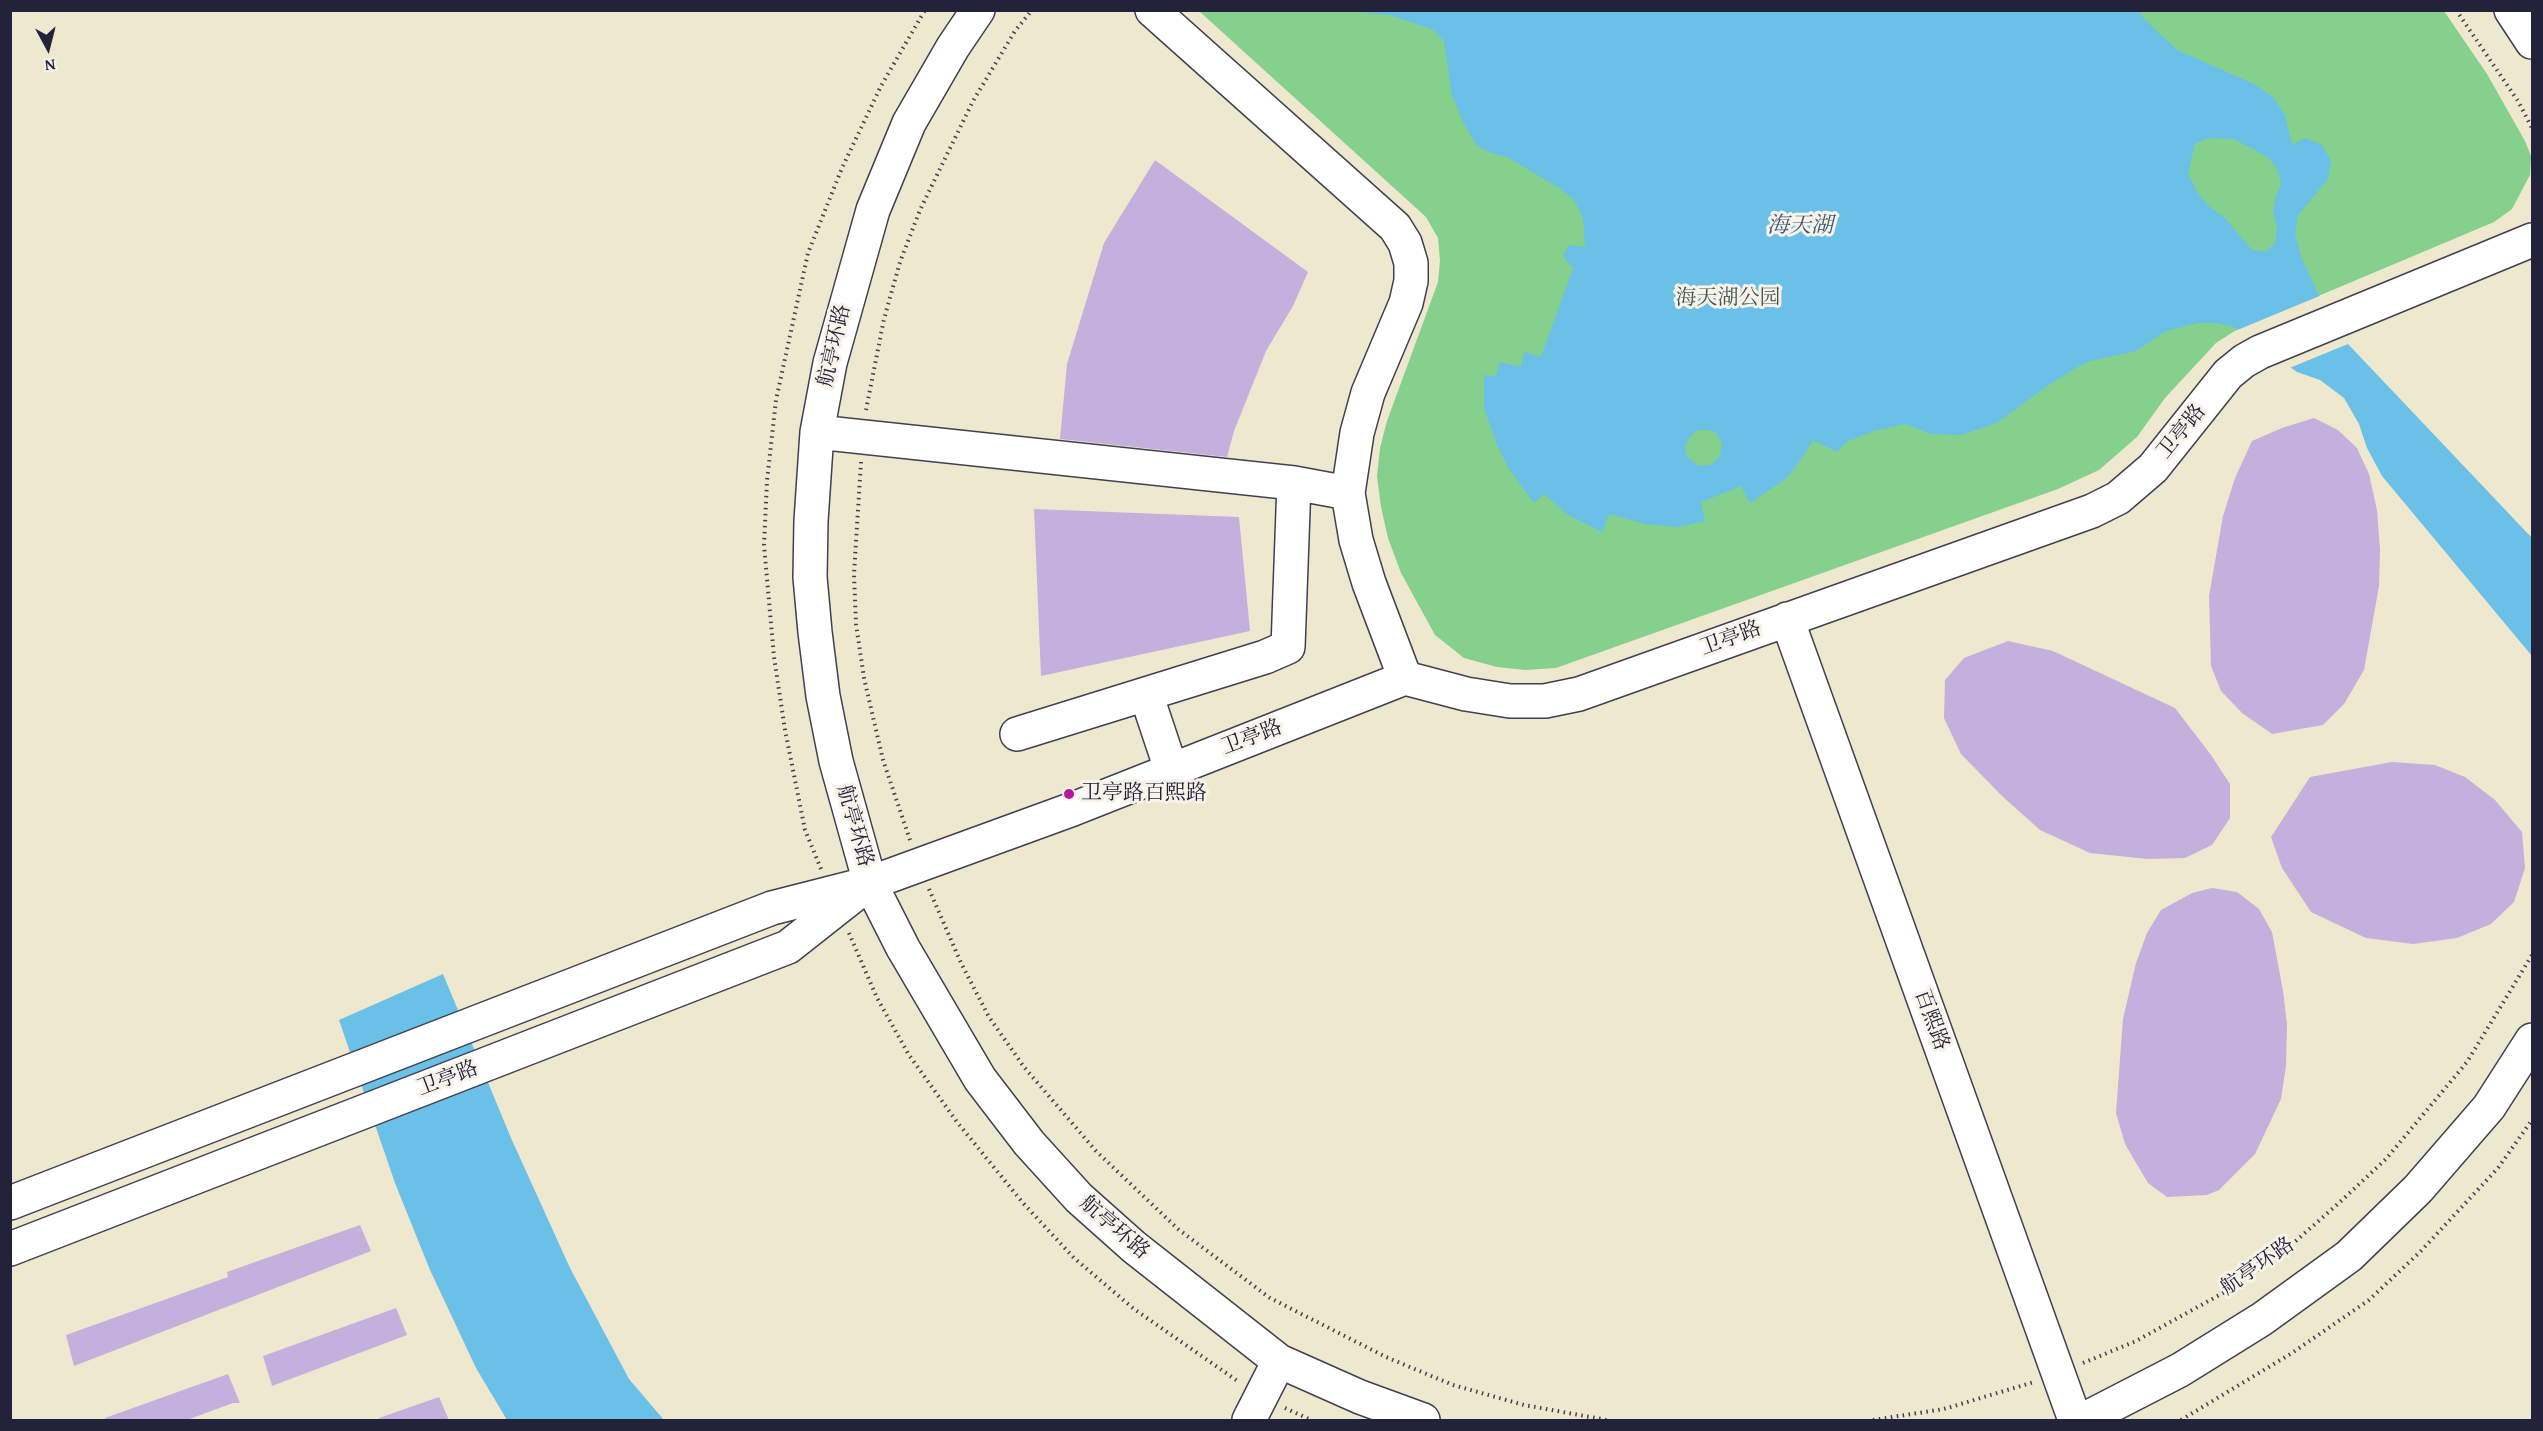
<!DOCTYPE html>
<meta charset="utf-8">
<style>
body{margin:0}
#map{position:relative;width:2543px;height:1431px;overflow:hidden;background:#eee8cf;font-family:"Gentium Book Plus",serif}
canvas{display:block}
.frame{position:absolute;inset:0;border:12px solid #22223b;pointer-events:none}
.north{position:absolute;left:18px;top:18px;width:60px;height:60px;-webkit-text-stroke:4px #f7f3e8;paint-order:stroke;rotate:173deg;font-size:16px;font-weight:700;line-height:24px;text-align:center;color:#22223b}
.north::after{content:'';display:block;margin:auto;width:21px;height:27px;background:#22223b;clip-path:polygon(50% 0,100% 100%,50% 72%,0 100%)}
</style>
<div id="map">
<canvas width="2543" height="1431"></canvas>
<div class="frame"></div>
<div class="north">N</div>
</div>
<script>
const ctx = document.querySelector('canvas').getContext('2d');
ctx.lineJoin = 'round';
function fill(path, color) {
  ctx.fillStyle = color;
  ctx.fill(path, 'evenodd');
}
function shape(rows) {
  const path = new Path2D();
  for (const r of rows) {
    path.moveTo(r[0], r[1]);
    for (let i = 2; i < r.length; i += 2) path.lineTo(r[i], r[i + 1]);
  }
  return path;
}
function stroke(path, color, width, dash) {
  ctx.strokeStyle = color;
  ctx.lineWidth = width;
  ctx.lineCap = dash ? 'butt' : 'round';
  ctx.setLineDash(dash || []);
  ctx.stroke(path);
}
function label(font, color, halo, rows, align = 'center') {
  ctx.font = font + ' "Gentium Book Plus","Noto Serif SC",serif';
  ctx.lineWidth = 6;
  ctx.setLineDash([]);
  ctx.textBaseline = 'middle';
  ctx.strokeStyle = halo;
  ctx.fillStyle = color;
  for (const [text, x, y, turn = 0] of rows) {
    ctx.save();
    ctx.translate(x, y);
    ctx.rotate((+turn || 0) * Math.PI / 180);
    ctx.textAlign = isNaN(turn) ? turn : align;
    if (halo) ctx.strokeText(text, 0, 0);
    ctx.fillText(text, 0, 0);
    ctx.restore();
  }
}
const green = shape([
 [1199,11,2444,11,2487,74,2525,141,2531,156,2530,175,2512,209,2494,222,2233,332,2216,343,2165,398,2137,437,2099,470,2058,489,1556,668,1525,670,1497,667,1464,658,1435,635,1401,573,1388,538,1381,507,1377,476,1380,448,1387,421,1438,282,1440,261,1438,238,1426,217]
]);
const water = shape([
 [1348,11,2139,11,2144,19,2177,50,2254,84,2273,97,2285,115,2292,145,2305,138,2322,145,2331,161,2328,179,2298,215,2295,234,2302,259,2316,290,2348,344,2532,538,2532,656,2382,476,2367,448,2359,424,2344,398,2320,380,2297,372,2234,327,2216,323,2198,323,2166,331,2136,351,2086,362,2050,384,1995,424,1960,435,1931,434,1905,424,1874,431,1846,442,1837,452,1813,440,1802,458,1787,478,1750,503,1741,486,1701,502,1705,521,1678,527,1646,524,1609,514,1602,532,1568,515,1544,494,1534,503,1509,469,1497,445,1484,408,1484,375,1496,376,1500,362,1521,367,1524,352,1541,357,1573,268,1563,256,1569,245,1585,247,1583,218,1574,200,1561,189,1507,157,1491,153,1477,146,1463,122,1452,95,1444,41,1432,29,1389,15],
 [2207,138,2234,139,2269,158,2277,169,2281,184,2276,196,2273,211,2277,227,2275,243,2266,252,2251,249,2224,217,2207,205,2197,192,2188,173,2195,144],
 [1698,430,1710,430,1716,433,1722,444,1720,456,1711,465,1699,466,1689,459,1686,454,1685,448,1689,437],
 [443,974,511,1138,570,1268,629,1379,664,1420,507,1420,476,1368,430,1270,395,1183,339,1020]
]);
const pier = shape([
 [2322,295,2348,344,2287,369,2235,331]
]);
const building = shape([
 [1155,160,1308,272,1293,306,1266,351,1234,431,1227,457,1060,439,1067,364,1104,243],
 [2314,418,2338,430,2357,448,2369,474,2377,510,2380,549,2379,586,2364,670,2344,704,2323,725,2272,734,2242,713,2221,691,2211,666,2209,596,2223,516,2235,478,2252,441,2282,428],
 [1034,509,1239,517,1250,631,1041,676],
 [2008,641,2053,651,2175,708,2211,755,2230,784,2230,818,2212,845,2185,858,2148,859,2090,853,2040,830,2002,796,1961,754,1944,718,1945,680,1964,658],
 [2392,762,2435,765,2465,777,2495,800,2522,832,2525,868,2514,902,2491,924,2457,938,2413,944,2366,938,2311,912,2282,868,2271,837,2310,777],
 [2212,888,2237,892,2259,909,2272,932,2283,991,2287,1024,2286,1066,2281,1099,2255,1154,2219,1190,2207,1195,2167,1197,2148,1183,2125,1144,2116,1113,2123,1019,2136,963,2147,933,2161,910,2192,893],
 [360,1225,371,1251,74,1366,66,1335,228,1277,227,1272],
 [396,1308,407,1335,272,1386,263,1356],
 [228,1374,240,1403,233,1403,187,1420,106,1420,105,1418],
 [439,1397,449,1420,379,1420,379,1418]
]);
const path = shape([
 [2456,10,2518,101,2532,128],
 [866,410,884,319,900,262,920,210,973,101,1015,31,1032,10],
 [861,462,854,574,856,624,864,678,883,760,910,840],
 [821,869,805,830,785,730,774,657,764,545,767,481,776,400,808,253,842,168,881,86,925,10],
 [929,889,961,963,989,1017,1024,1067,1096,1151,1178,1229,1270,1298,1386,1357,1453,1385,1524,1405,1607,1420],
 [849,933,877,998,909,1055,957,1122,1023,1203,1074,1258,1134,1309,1239,1382],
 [2083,1363,2136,1341,2223,1293,2280,1255,2340,1202,2386,1159,2467,1062,2532,955],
 [1285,1408,1311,1420],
 [1873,1420,1944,1409,2034,1382],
 [2181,1420,2292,1353,2369,1300,2420,1252,2498,1168,2532,1120]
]);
const minor = shape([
 [978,10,953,47,909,123,873,210,830,363,817,432,811,521,810,577,815,632,823,696,836,761,870,883,903,948,980,1079,1029,1143,1079,1198,1134,1247,1279,1361,1360,1397,1423,1420],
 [1152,10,1395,227,1405,243,1411,263,1411,281,1406,303,1368,393,1357,433,1348,493,1356,540,1369,583,1405,678],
 [2511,10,2532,42],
 [817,432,1294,483,1348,493],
 [1787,619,2075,1420],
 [1146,694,1171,769],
 [1017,734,1265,657,1288,647,1294,483],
 [10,1203,772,908,870,883,1073,809,1405,678,1466,694,1510,701,1545,701,1579,694,2092,511,2118,498,2153,468,2228,374,2244,361,2260,352,2532,240],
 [10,1249,788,947,859,891],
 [1249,1420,1279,1361],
 [2083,1420,2180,1370,2262,1319,2349,1256,2418,1189,2489,1107,2532,1040]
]);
const markers = [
 [1069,794,6,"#b5179e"]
];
const parkNames = [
 ["海天湖公园",1728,299]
];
const streetNames = [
 ["航亭环路",835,346,-77],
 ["卫亭路",2182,432,-51],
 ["卫亭路",1731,639,-20],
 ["卫亭路",1252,738,-21],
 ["航亭环路",854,826,74],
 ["百熙路",1931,1020,70],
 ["卫亭路",448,1079,-21],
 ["航亭环路",1114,1228,41],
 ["航亭环路",2258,1267,-35]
];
const poiNames = [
 ["卫亭路百熙路",1081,794]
];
const waterNames = [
 ["海天湖",1800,226]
];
fill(green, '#85d08d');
fill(water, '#6ac0e7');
fill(pier, '#eee8cf');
fill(building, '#c4b0dd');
stroke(minor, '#414051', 36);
stroke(path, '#414051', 4, [1.5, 4.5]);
stroke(minor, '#fff', 33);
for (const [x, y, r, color] of markers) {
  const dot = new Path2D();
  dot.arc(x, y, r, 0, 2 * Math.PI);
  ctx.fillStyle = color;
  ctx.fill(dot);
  stroke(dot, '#f7f3e8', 2);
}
label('21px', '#405654', '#f7f3e8', parkNames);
label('21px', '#22223b', '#f7f3e8', streetNames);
label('21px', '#22223b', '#f7f3e8', poiNames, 'left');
label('italic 22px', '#3b5977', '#f7f3e8', waterNames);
</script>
